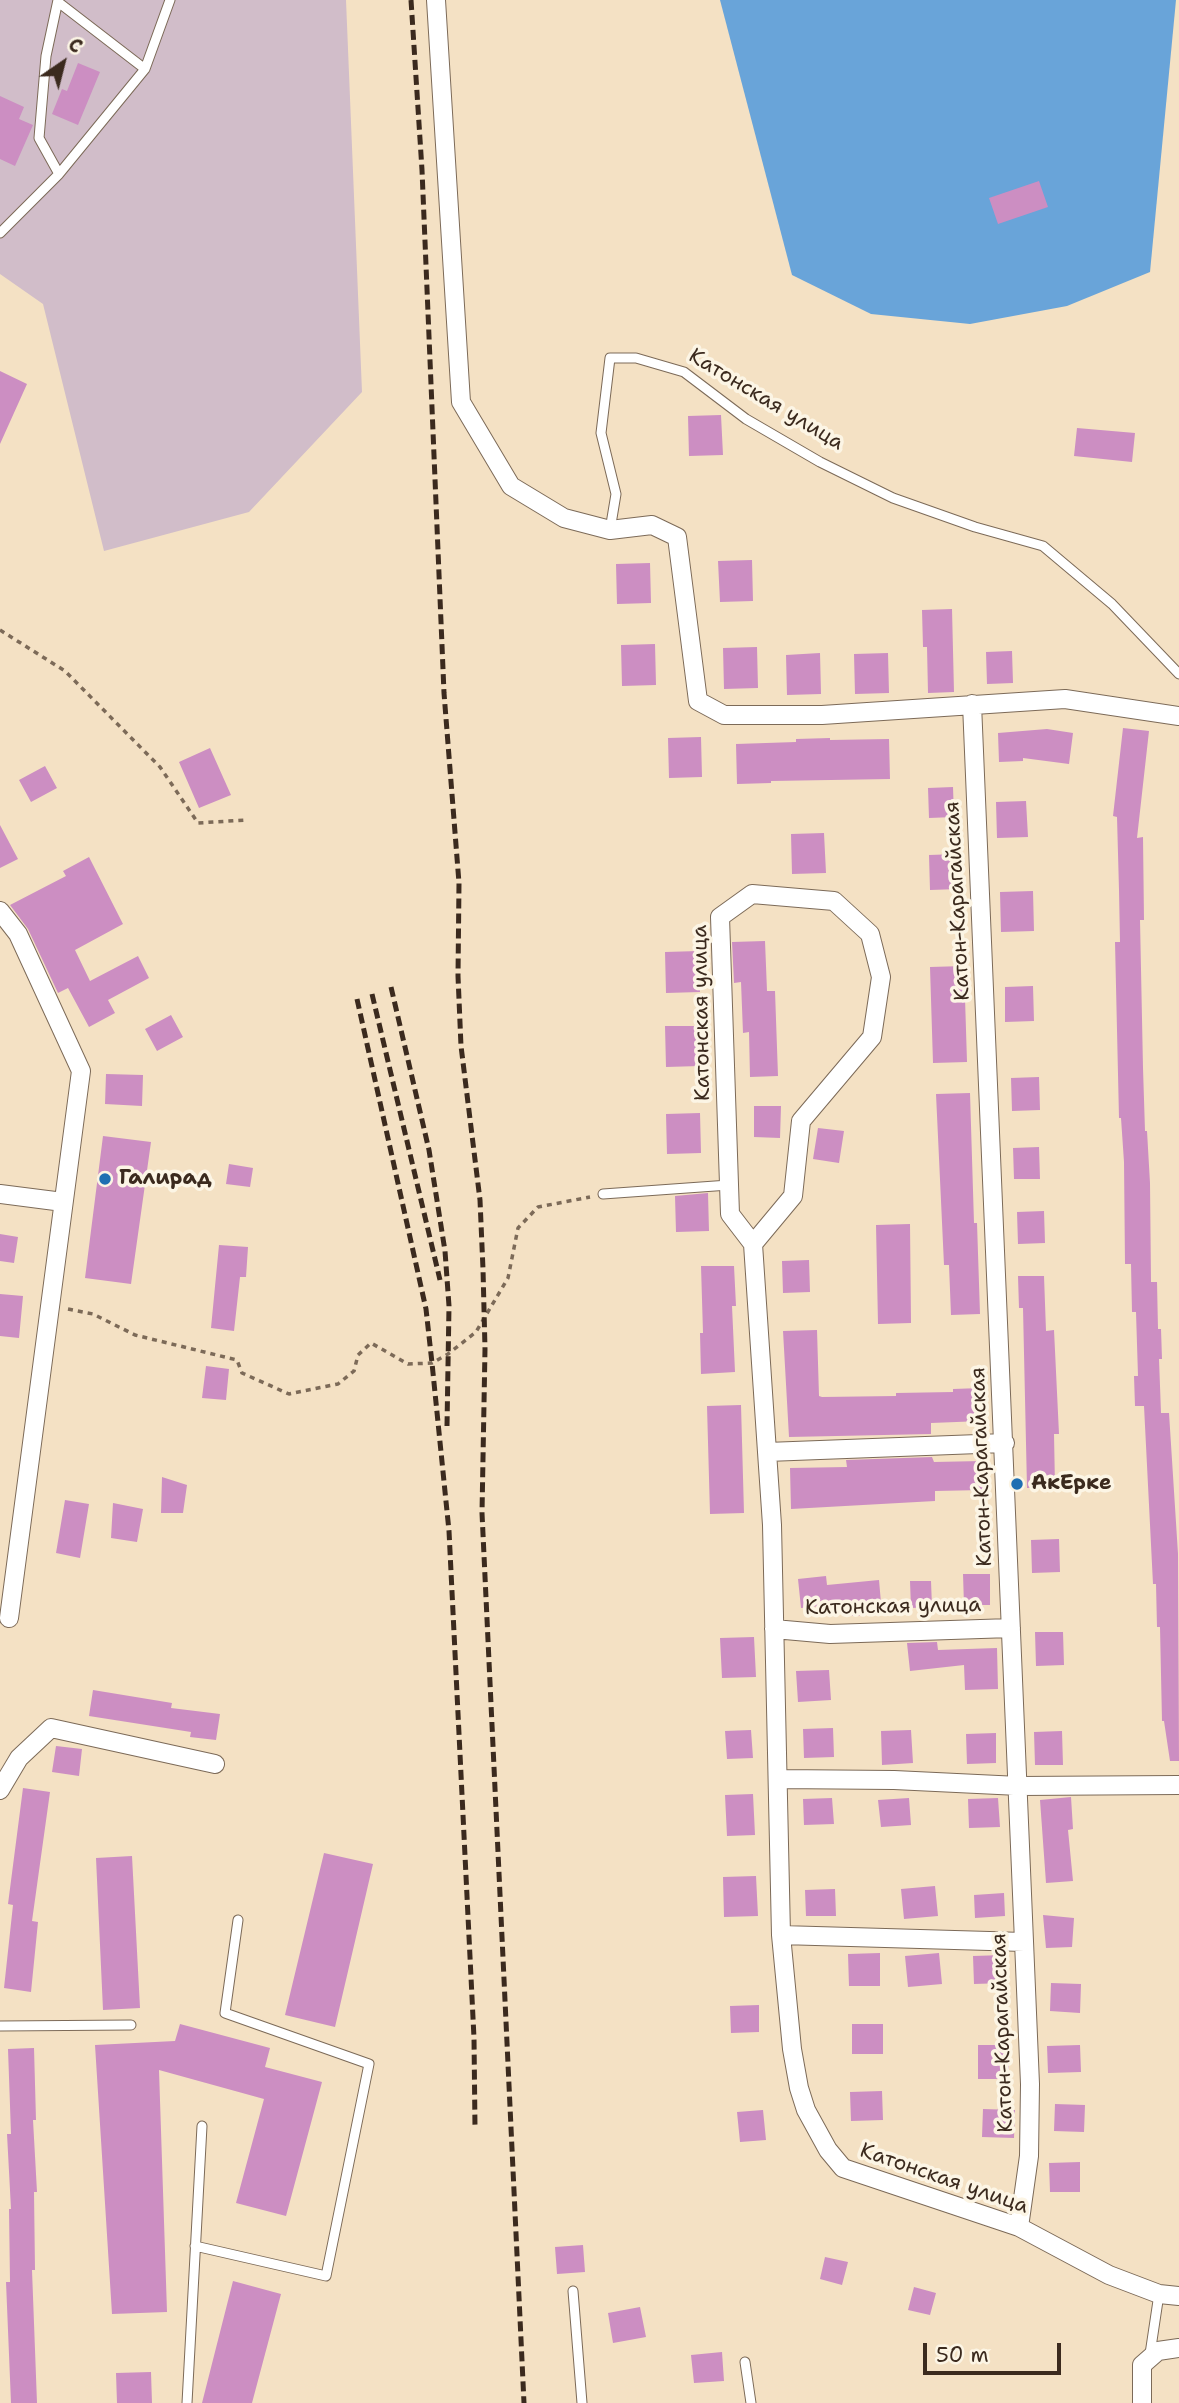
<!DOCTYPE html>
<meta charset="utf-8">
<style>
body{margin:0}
#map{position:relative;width:1179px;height:2403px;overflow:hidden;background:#f4e1c4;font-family:"Shantell Sans",sans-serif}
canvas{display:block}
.north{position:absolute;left:28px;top:28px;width:70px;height:70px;-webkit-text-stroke:5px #fcf5e5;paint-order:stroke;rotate:35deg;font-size:19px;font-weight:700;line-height:28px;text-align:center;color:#3b2a1e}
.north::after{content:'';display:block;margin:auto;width:24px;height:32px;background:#3b2a1e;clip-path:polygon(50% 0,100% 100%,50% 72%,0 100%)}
.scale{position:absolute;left:923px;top:2343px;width:138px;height:32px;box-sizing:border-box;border:4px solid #3b2a1e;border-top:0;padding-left:9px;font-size:21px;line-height:24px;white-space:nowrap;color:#3b2a1e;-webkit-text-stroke:5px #fcf5e5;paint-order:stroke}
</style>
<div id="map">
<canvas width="1179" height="2403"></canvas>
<div class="north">С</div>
<div class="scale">50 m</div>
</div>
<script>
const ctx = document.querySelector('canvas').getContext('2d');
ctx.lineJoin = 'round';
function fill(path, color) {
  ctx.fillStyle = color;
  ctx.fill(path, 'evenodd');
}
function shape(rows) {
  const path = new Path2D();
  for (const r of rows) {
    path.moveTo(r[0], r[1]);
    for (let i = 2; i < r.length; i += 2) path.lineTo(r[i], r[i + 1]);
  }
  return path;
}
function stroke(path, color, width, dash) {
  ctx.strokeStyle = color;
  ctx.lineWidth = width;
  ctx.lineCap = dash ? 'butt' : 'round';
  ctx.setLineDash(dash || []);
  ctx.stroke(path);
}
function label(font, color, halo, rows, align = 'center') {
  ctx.font = font + ' "Shantell Sans",sans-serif';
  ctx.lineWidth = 7;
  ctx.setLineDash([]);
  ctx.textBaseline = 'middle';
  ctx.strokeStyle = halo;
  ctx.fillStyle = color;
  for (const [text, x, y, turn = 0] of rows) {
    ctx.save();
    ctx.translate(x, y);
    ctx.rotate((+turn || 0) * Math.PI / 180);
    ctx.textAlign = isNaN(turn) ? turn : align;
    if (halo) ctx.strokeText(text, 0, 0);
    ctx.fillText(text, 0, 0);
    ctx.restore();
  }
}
const industrial = shape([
 [0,0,346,0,362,392,249,512,104,551,43,304,0,274]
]);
const water = shape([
 [720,0,1176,0,1150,272,1067,306,970,324,871,314,792,275]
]);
const building = shape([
 [78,63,100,72,78,125,52,114,62,89,67,91],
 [0,96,24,107,19,119,33,125,15,166,0,159],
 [1039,181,1048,207,998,224,989,198],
 [0,371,27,384,0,444],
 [721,415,723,455,689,456,688,416],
 [1077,428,1135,433,1132,462,1074,456],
 [752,560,753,601,720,602,718,561],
 [650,563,651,603,617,604,616,564],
 [952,609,954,692,928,693,927,647,923,647,922,610],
 [655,644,656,685,622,686,621,645],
 [757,647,758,688,724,689,723,648],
 [1012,651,1013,683,987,684,986,652],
 [820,653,821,694,787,695,786,655],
 [888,653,889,693,855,694,854,654],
 [1123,728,1149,731,1137,838,1143,837,1144,920,1140,920,1143,1068,1145,1131,1147,1131,1150,1183,1151,1282,1157,1282,1158,1329,1161,1329,1162,1359,1159,1359,1161,1413,1169,1413,1178,1554,1179,1761,1170,1761,1164,1721,1162,1721,1160,1627,1157,1627,1156,1584,1153,1584,1144,1406,1135,1406,1134,1376,1138,1376,1136,1312,1132,1312,1131,1264,1125,1264,1124,1162,1121,1118,1119,1118,1115,942,1120,942,1119,890,1117,817,1113,816],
 [1047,729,1073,733,1069,764,1023,758,1023,761,999,762,998,733],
 [701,737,702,777,669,778,668,738],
 [830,738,830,740,889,739,890,779,771,781,771,783,737,784,736,744,796,742,796,739],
 [210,748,231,795,199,808,179,762],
 [45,766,57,788,31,802,19,780],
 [953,787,954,817,929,818,928,788],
 [1026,801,1028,837,997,838,996,802],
 [0,825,18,859,0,868],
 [824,833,826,873,792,874,791,834],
 [958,854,959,889,930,890,929,855],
 [89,857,123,924,75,950,90,981,138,956,149,978,108,1000,115,1013,89,1027,68,988,58,993,28,929,10,905,66,876,63,871],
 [1033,891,1034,931,1001,932,1000,892],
 [765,941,767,991,775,991,778,1076,750,1077,749,1032,743,1033,741,982,734,983,732,942],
 [699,951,700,992,666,993,665,952],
 [964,966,967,1062,933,1063,930,967],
 [1033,986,1034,1021,1005,1022,1005,987],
 [171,1015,183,1037,157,1051,145,1029],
 [665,1026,698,1026,700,1066,666,1067],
 [106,1074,143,1075,142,1106,105,1104],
 [1039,1077,1040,1110,1012,1111,1011,1078],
 [970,1093,974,1223,977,1223,980,1314,951,1315,949,1265,944,1265,936,1094],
 [754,1106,781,1106,780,1138,754,1137],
 [700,1113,701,1153,667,1154,666,1114],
 [818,1128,844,1131,839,1163,813,1159],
 [103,1136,151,1142,131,1284,85,1278],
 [1039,1147,1040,1179,1014,1179,1013,1148],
 [229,1164,253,1168,250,1187,226,1184],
 [708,1193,709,1231,676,1232,675,1196],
 [1044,1211,1045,1243,1018,1244,1017,1212],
 [910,1224,911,1323,878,1324,876,1225],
 [0,1234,18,1237,14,1263,0,1261],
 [219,1245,248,1247,246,1277,240,1277,234,1331,211,1328],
 [809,1260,810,1292,783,1293,782,1261],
 [701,1266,734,1266,736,1306,732,1306,735,1372,701,1374,700,1333,703,1333],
 [1018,1276,1044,1276,1046,1331,1054,1330,1059,1434,1054,1434,1055,1487,1027,1488,1023,1308,1019,1308],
 [0,1294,23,1296,19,1338,0,1336],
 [817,1330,819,1396,822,1397,896,1396,896,1393,953,1392,953,1389,981,1388,982,1421,931,1423,931,1434,789,1437,783,1331],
 [206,1366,229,1369,226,1400,202,1398],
 [741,1405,744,1513,710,1514,707,1406],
 [932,1457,934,1462,982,1461,983,1490,935,1491,935,1501,791,1509,790,1468,847,1467,846,1460],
 [162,1477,187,1485,183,1513,161,1513],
 [65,1500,89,1504,80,1558,56,1553],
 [113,1503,143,1509,137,1542,111,1538],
 [1059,1539,1060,1572,1032,1573,1031,1540],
 [963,1574,990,1574,990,1605,964,1605],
 [826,1576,827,1585,879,1580,882,1614,852,1616,851,1603,801,1608,798,1579],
 [910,1581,931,1581,932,1607,911,1608],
 [1035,1632,1063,1632,1064,1665,1036,1666],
 [754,1637,756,1677,722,1678,720,1638],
 [937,1642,938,1650,997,1648,998,1689,965,1690,964,1665,910,1671,907,1643],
 [829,1670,831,1700,798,1702,796,1671],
 [93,1690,172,1703,171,1708,220,1714,216,1740,190,1737,191,1732,89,1716],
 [833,1728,834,1757,804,1758,803,1729],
 [751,1730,753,1758,727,1759,725,1731],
 [911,1730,913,1763,882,1765,881,1731],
 [1062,1731,1063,1765,1035,1765,1034,1732],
 [996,1733,996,1763,967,1764,966,1734],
 [56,1746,82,1749,79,1776,52,1772],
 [23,1788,50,1792,32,1921,38,1922,31,1992,4,1988,13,1905,8,1904],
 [753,1794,755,1835,727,1836,725,1795],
 [1071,1797,1073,1829,1068,1830,1073,1881,1046,1883,1040,1800],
 [832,1798,834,1824,804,1825,803,1799],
 [909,1798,911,1825,881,1827,878,1800],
 [998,1798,1000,1827,969,1828,968,1799],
 [324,1853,373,1864,335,2027,285,2015],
 [132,1856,140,2008,103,2010,96,1858],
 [756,1876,758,1916,724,1917,723,1877],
 [935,1886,938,1916,904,1919,901,1889],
 [835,1889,836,1916,806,1916,805,1890],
 [1004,1893,1005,1916,975,1918,974,1895],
 [1043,1915,1074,1918,1072,1947,1046,1948],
 [880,1953,880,1986,849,1986,848,1954],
 [939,1953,942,1984,908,1987,905,1956],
 [1004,1955,1005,1983,974,1984,973,1956],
 [1051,1983,1081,1984,1080,2013,1050,2011],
 [759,2005,759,2032,731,2033,730,2006],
 [180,2024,270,2048,265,2067,322,2082,286,2216,236,2203,264,2099,159,2070,167,2312,112,2314,95,2045,175,2041],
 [852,2024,883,2024,883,2054,852,2054],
 [978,2045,1009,2045,1009,2079,978,2079],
 [1080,2045,1081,2072,1048,2073,1047,2046],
 [34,2048,36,2120,33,2120,37,2192,34,2192,35,2270,32,2270,37,2403,11,2403,6,2282,10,2282,9,2209,11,2209,7,2134,11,2134,8,2049],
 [882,2091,883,2120,851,2121,850,2092],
 [1055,2104,1085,2105,1084,2132,1054,2131],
 [983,2109,1015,2110,1014,2138,982,2137],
 [763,2110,766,2140,740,2142,737,2112],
 [1080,2162,1080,2192,1050,2192,1049,2163],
 [583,2245,585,2272,557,2274,555,2247],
 [825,2257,848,2262,842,2285,820,2279],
 [233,2281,281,2294,252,2403,202,2403],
 [914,2287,936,2293,930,2315,908,2310],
 [640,2307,646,2337,613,2343,608,2313],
 [722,2352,724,2381,694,2383,691,2355],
 [151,2372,152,2403,117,2403,116,2373]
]);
const path = shape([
 [0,630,65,671,160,767,198,823,246,820],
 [68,1309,93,1314,135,1335,237,1360,242,1373,289,1394,338,1384,354,1371,358,1355,371,1343,408,1364,432,1363,448,1354,476,1332,508,1278,518,1228,538,1207,590,1197]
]);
const lane = shape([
 [58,0,46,56,39,138,59,174],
 [58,2,145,69],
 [0,233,59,174,145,69,170,0],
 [610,530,616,494,601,433,610,358,636,358,684,372,746,419,820,462,893,498,975,527,1043,546,1112,604,1179,674],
 [603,1194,729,1185],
 [0,2026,131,2025],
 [195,2246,326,2276,369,2064,225,2013,238,1920],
 [573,2291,582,2403],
 [1150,2354,1159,2294],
 [745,2362,751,2403],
 [187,2403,202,2126]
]);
const street = shape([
 [436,0,461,402,511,486,564,518,610,530,652,525,677,537,698,701,724,715,822,715,1065,699,1179,716],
 [972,704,1030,2084,1029,2156,1019,2227],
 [0,911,18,934,81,1071,9,1618],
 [0,1194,63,1202],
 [753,1244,793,1196,801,1121,872,1037,881,977,870,934,834,901,752,894,720,917,730,1214,753,1244,767,1452],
 [1005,1443,767,1452,772,1525,781,1935,1024,1942],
 [774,1629,830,1634,1011,1628],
 [778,1779,894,1780,1019,1786,1179,1785],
 [0,1790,19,1758,51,1728,215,1764],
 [781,1935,792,2049,799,2088,806,2110,828,2150,843,2168,1019,2227,1109,2275,1159,2294,1179,2296],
 [1142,2403,1142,2365,1158,2351,1179,2348]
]);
const rail = shape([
 [411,0,422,170,444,693,459,883,458,976,461,1046,480,1200,483,1269,485,1349,482,1513,524,2403],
 [391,987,429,1150,445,1251,449,1306,447,1426],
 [372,994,440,1280],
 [357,999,426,1309,432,1363,449,1531,474,2038,475,2128]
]);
const markers = [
 [105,1179,7,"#1f6fb2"],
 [1017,1484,7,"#1f6fb2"]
];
const streetNames = [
 ["Катонская улица",766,400,31],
 ["Катон-Карагайская",958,901,-93],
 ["Катонская улица",702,1013,-91],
 ["Катон-Карагайская",982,1467,-92],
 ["Катонская улица",893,1607,-1],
 ["Катон-Карагайская",1003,2033,-92],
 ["Катонская улица",944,2179,19]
];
const poiNames = [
 ["Галирад",119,1179],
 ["АкЕрке",1031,1484]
];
fill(industrial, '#d1bdc9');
fill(water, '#69a4d9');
fill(building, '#cc8ec2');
stroke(lane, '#7c6a58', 11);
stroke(street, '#7c6a58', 20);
stroke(path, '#7c6a58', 3.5, [5, 5]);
stroke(lane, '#fff', 9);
stroke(street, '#fff', 18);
stroke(rail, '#3b2a1e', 5, [10, 5]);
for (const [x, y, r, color] of markers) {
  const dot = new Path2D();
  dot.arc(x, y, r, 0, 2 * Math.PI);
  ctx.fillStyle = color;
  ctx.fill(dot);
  stroke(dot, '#fcf5e5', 2.5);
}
label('21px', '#3b2a1e', '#fcf5e5', streetNames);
label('bold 21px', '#3b2a1e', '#fcf5e5', poiNames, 'left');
</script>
